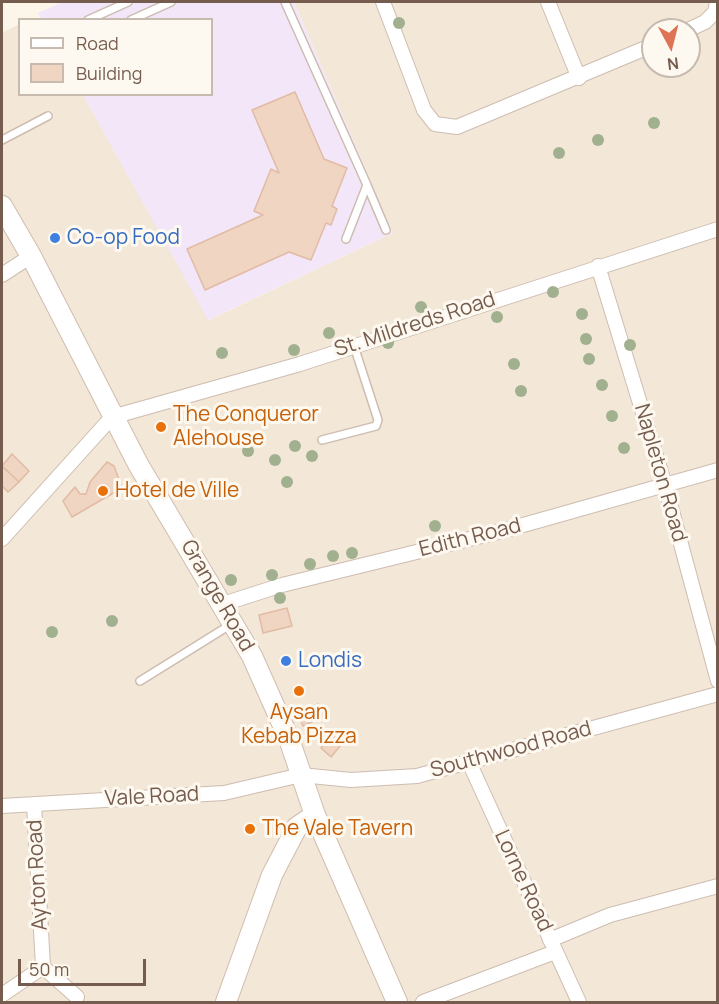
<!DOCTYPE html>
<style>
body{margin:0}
#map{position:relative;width:719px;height:1004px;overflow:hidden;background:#fcf5ea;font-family:Manrope,sans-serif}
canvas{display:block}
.frame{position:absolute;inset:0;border:3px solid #755c4e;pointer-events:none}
.legend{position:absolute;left:18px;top:18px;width:195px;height:78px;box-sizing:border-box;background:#fef9f0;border:2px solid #c7baaf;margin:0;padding:8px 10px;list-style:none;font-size:18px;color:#755c4e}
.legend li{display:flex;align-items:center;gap:12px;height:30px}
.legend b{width:30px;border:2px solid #c7baaf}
.north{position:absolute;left:641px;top:18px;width:60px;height:60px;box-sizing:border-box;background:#fef9f0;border:2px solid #c7baaf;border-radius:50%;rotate:173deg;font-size:16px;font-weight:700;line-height:24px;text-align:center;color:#755c4e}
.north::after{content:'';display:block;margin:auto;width:21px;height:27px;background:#de7456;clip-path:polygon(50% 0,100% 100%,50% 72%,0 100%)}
.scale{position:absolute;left:18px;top:959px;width:128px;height:27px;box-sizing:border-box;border:3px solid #755c4e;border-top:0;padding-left:8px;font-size:18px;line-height:21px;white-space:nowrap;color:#755c4e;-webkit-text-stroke:4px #fef9f0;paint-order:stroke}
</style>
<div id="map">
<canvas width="719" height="1004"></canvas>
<div class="frame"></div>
<ul class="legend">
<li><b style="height:8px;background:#fff"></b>Road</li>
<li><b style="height:16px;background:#f0d5c3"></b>Building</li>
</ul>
<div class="north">N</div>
<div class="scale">50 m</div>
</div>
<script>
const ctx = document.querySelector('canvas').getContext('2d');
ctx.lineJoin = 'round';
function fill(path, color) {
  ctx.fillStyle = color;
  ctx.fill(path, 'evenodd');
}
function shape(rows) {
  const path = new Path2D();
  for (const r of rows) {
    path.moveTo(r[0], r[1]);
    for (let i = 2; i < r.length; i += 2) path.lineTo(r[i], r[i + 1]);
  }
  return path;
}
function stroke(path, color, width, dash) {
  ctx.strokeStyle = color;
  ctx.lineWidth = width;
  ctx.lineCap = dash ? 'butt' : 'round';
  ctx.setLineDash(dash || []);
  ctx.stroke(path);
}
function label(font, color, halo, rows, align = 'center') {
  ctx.font = font + ' Manrope,sans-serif';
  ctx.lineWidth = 6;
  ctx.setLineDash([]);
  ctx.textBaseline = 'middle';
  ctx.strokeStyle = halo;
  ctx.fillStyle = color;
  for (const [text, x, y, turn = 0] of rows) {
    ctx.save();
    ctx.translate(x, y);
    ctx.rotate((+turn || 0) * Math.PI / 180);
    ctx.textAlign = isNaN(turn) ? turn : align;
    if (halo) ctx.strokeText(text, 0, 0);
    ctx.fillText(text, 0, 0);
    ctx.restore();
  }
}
const residential = shape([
 [294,2,717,2,717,1002,2,1002,2,33,19,24,20,94,83,95,209,320,393,233],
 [653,30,689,30,689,66,653,66]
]);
const education = shape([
 [63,2,294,2,393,233,208,320,83,95,212,94,212,20,42,20,38,13]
]);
const building = shape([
 [295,92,324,159,347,168,332,206,337,209,331,225,326,223,311,260,289,252,205,290,187,249,263,215,254,211,271,169,279,173,252,110,295,92],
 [12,454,29,471,19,482,2,466,12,454],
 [107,462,114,466,122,488,72,517,63,501,75,487,80,494,86,494,90,482,107,462],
 [2,466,19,482,8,492,2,486,2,466],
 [287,608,292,626,263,633,259,615,287,608],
 [318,704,324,716,303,726,298,714,318,704],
 [334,731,345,740,331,757,321,748,334,731]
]);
const lane = shape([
 [285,2,367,185,346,239],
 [88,20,128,2],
 [131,20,171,2],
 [2,140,48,116],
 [367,185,386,230],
 [322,440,376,426,378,420,354,346],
 [140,681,230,625]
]);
const street = shape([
 [383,2,424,110,435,124,457,127,653,45],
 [548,2,579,78],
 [688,30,705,22,715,12,717,2],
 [598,266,665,485,718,681],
 [2,275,31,256],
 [2,539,112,417,300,364,718,229],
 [223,604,282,585,502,531,718,470],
 [468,760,579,1002],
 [2,806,224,793,301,775,351,780,417,776,718,694],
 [550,940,610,915,718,886],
 [43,967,77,997],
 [2,995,43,967,34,804],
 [423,1002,555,952]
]);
const secondary = shape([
 [2,206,31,256,138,464,252,656,289,739,315,815,397,1002],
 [226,1002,272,875,297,827,315,815]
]);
const trees = [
 [399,23],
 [654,123],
 [598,140],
 [559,153],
 [553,292],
 [421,307],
 [582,314],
 [497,317],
 [329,333],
 [586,339],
 [388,343],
 [630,345],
 [294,350],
 [222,353],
 [589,359],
 [514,364],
 [602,385],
 [521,391],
 [612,416],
 [295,446],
 [624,448],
 [248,451],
 [312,456],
 [275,460],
 [287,482],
 [435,526],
 [352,553],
 [333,556],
 [310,564],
 [272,575],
 [231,580],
 [280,598],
 [112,621],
 [52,632]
];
const markers = [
 [55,238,6,"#3f7fe0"],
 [161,427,6,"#e8710a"],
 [103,491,6,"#e8710a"],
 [286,661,6,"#3f7fe0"],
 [299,691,6,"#e8710a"],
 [250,829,6,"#e8710a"]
];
const shopNames = [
 ["Co-op Food",67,238],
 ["Londis",298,661]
];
const streetNames = [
 ["St. Mildreds Road",415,325,-18],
 ["Napleton Road",660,473,74],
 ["Edith Road",470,538,-14],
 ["Grange Road",217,596,60],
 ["Southwood Road",511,750,-15],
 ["Vale Road",152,797,-3],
 ["Ayton Road",38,875,-93],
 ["Lorne Road",523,881,65]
];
const foodNames = [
 ["The Conqueror",173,415],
 ["Alehouse",173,439],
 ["Hotel de Ville",115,491],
 ["Aysan",299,713,"center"],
 ["Kebab Pizza",299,737,"center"],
 ["The Vale Tavern",262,829]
];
fill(residential, '#f3e7d8');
fill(education, '#f2e6f8');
fill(building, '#f0d5c3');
stroke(building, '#e1bba4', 1.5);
stroke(lane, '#cdbdb0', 10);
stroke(street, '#cdbdb0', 16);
stroke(secondary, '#d0bdad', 22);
stroke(lane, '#fff', 7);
stroke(street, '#fff', 14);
stroke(secondary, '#fff', 20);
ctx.fillStyle = '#a1b190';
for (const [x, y] of trees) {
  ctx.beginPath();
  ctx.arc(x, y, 6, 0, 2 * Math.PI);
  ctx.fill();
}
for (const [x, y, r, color] of markers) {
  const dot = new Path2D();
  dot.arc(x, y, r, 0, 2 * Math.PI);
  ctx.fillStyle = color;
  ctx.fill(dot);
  stroke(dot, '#fef9f0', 2);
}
label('21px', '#366cbe', '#fef9f0', shopNames, 'left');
label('21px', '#755c4e', '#fef9f0', streetNames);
label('21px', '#c56008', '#fef9f0', foodNames, 'left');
</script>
